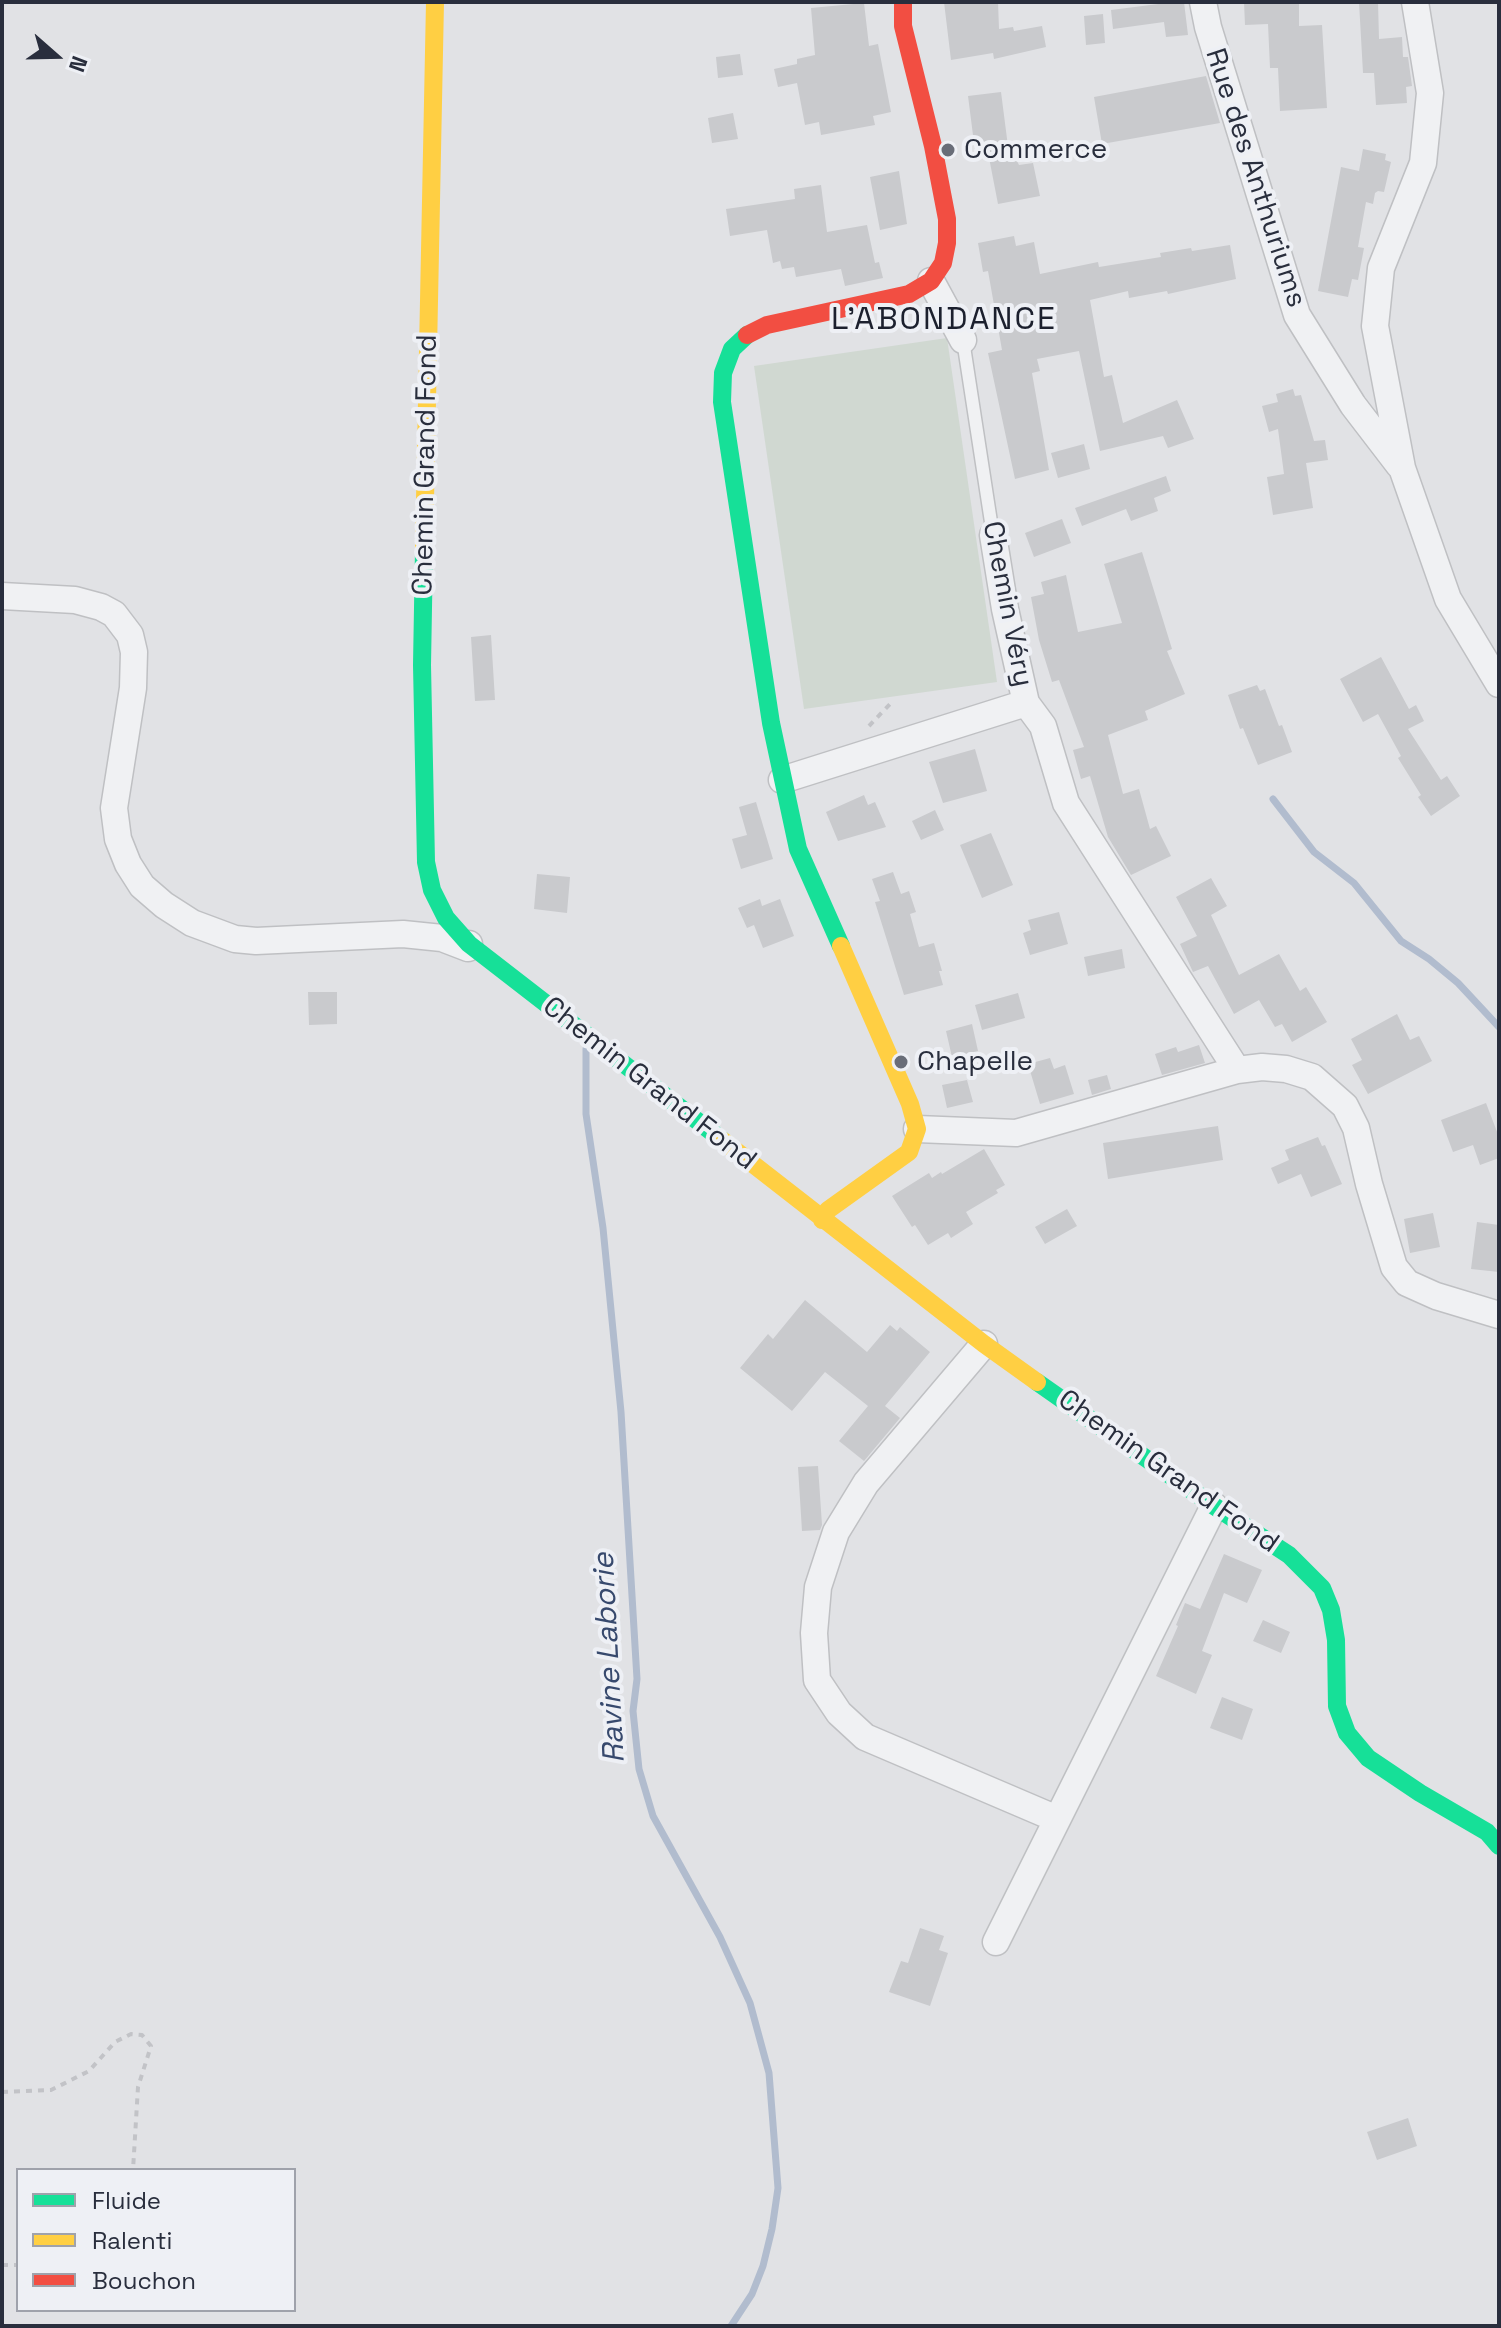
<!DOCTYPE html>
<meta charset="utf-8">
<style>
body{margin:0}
#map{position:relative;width:1501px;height:2328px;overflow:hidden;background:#e1e2e5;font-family:"Space Grotesk",sans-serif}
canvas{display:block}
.frame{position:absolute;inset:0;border:4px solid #292e3d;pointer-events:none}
.legend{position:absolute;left:16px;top:2168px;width:280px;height:144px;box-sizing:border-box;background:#eef0f5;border:2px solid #9fa2ab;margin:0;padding:10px 14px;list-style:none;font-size:24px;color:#292e3d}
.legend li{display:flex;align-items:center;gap:16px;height:40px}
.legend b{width:40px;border:2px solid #9fa2ab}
.north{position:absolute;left:16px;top:16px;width:80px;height:80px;-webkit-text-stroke:6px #eef0f5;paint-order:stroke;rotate:110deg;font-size:22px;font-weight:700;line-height:32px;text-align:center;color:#292e3d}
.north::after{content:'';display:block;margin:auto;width:28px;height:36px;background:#292e3d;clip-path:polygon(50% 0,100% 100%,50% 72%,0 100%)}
</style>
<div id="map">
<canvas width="1501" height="2328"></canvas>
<div class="frame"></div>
<ul class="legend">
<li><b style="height:10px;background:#16e098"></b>Fluide</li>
<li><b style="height:10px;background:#ffcf43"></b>Ralenti</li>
<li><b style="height:10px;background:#f24e42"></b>Bouchon</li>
</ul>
<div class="north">N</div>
</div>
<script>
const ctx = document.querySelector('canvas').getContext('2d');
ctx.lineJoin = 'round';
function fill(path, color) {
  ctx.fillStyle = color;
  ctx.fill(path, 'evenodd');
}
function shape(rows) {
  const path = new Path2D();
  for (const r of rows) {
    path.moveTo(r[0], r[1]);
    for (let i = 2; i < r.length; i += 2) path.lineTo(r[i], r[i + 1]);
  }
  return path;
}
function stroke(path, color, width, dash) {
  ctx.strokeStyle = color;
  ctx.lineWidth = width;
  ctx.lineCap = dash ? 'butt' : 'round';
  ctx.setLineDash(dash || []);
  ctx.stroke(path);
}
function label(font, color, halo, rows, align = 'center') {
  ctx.font = font + ' "Space Grotesk",sans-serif';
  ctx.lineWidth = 8;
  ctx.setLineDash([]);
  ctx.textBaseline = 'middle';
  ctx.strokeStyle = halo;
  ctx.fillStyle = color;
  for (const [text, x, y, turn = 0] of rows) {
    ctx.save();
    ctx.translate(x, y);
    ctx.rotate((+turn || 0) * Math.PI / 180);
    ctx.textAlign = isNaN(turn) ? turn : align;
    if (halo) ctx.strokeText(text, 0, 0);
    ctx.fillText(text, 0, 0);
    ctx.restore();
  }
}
const green = shape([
 [947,338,997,682,804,709,754,366]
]);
const stream = shape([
 [1273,799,1314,852,1354,883,1401,941,1429,959,1458,983,1499,1027],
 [586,1049,586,1114,603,1228,621,1412,637,1679,633,1711,639,1769,653,1816,720,1937,750,2003,769,2073,778,2188,772,2229,763,2266,752,2294,731,2326]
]);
const building = shape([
 [944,2,998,2,999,29,1013,27,1014,31,1042,26,1046,47,994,59,993,53,951,60],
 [1174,2,1184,2,1188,35,1166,37,1164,22,1113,29,1111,10],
 [1244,2,1299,2,1299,26,1322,25,1327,108,1280,111,1278,68,1270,68,1268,24,1245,25],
 [1359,2,1378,2,1379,39,1402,37,1403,57,1408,57,1412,86,1406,87,1407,103,1376,105,1374,73,1363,73],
 [864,3,869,46,878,44,891,112,873,116,875,125,821,135,819,122,805,125,797,83,778,87,774,69,797,64,797,59,815,55,811,8],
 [1103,14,1105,43,1086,45,1084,16],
 [740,54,743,75,718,78,716,57],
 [1206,76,1220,123,1102,144,1094,97],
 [1001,92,1010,162,1017,161,1019,165,1033,163,1040,196,998,204,986,142,974,143,968,96],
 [733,113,738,139,712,143,708,118],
 [1363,149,1386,154,1385,160,1391,162,1384,192,1378,191,1375,193,1373,204,1366,202,1358,247,1364,248,1358,280,1352,279,1348,297,1318,291,1341,167,1359,171],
 [899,171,907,224,880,230,870,177],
 [821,185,827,232,867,225,875,263,879,262,883,278,845,286,841,269,796,277,794,267,782,269,780,261,773,263,767,230,730,236,726,209,795,199,794,189],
 [1014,236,1016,246,1034,242,1040,274,1098,262,1099,267,1161,257,1160,253,1191,248,1192,251,1230,245,1236,279,1168,294,1167,291,1129,298,1128,291,1090,300,1104,377,1112,375,1123,423,1177,400,1194,439,1168,448,1163,436,1100,451,1079,351,1037,359,1040,371,1032,373,1049,470,1015,479,988,353,1002,350,988,271,983,272,978,243],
 [1293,389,1295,396,1301,395,1314,441,1325,440,1328,460,1306,463,1313,508,1273,515,1267,477,1284,474,1278,429,1269,432,1262,406,1278,402,1276,394],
 [1084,444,1090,469,1058,478,1051,453],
 [1166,476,1171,491,1154,498,1158,511,1131,521,1126,509,1082,526,1075,508],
 [1062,519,1071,543,1034,557,1025,533],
 [1142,552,1172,649,1167,651,1185,694,1145,711,1148,720,1108,735,1123,794,1139,789,1150,829,1156,826,1171,856,1131,875,1108,837,1090,776,1081,779,1073,750,1084,747,1059,680,1052,682,1039,640,1031,597,1044,594,1041,582,1066,575,1078,632,1122,623,1104,564],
 [491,635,495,700,475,701,471,637],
 [1381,657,1409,709,1416,705,1424,721,1408,729,1441,780,1447,776,1460,796,1431,816,1418,797,1421,795,1398,758,1401,756,1378,714,1363,722,1340,679],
 [1257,685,1260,691,1265,689,1279,726,1282,725,1292,752,1258,765,1243,728,1240,729,1228,695],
 [975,749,987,791,943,803,929,762],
 [864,795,868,805,875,802,886,827,838,841,826,812],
 [756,802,773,859,741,869,732,839,747,835,739,807],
 [935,810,944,830,921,840,912,821],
 [991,833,1013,885,982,898,960,845],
 [893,872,901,894,909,891,916,912,910,914,919,947,934,943,942,971,939,971,943,985,904,995,875,902,880,901,872,879],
 [537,874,570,877,567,913,534,909],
 [1211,878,1227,906,1211,915,1239,975,1279,954,1300,991,1306,987,1327,1022,1292,1042,1282,1024,1275,1027,1259,1000,1234,1014,1208,966,1193,972,1180,944,1197,936,1176,897],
 [760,899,762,906,780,899,794,936,763,948,754,925,747,928,738,908],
 [1059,912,1068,944,1030,955,1023,933,1031,930,1028,920],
 [1122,949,1125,968,1088,976,1084,957],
 [308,992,337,992,337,1024,309,1025],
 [1018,993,1025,1018,982,1030,975,1005],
 [1397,1014,1410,1040,1419,1036,1432,1061,1368,1094,1352,1065,1362,1060,1351,1039],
 [972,1024,978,1051,952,1057,946,1031],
 [1199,1045,1205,1063,1162,1075,1155,1054,1176,1047,1178,1052],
 [1050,1058,1054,1069,1065,1065,1074,1094,1040,1104,1028,1064],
 [1107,1075,1111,1089,1092,1095,1088,1080],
 [967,1080,973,1102,947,1108,942,1085],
 [1486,1103,1499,1137,1499,1158,1480,1165,1473,1145,1453,1152,1441,1120],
 [1218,1126,1223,1160,1108,1179,1103,1143],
 [1318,1137,1322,1146,1325,1145,1342,1184,1311,1197,1301,1174,1278,1184,1271,1168,1289,1160,1285,1150],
 [984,1149,1005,1185,996,1190,998,1193,966,1212,973,1224,951,1238,948,1233,928,1245,915,1225,912,1227,892,1196,929,1173,932,1178,941,1172,942,1174],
 [1067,1209,1077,1226,1045,1244,1035,1227],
 [1433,1213,1440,1247,1410,1253,1404,1219],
 [1477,1222,1499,1225,1499,1272,1471,1269],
 [805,1300,867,1352,890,1325,897,1331,900,1327,930,1352,885,1406,900,1418,864,1461,839,1441,868,1406,825,1372,792,1411,740,1368,768,1334,773,1339],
 [818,1466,822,1525,820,1530,802,1531,798,1467],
 [1224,1554,1262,1570,1247,1603,1224,1593,1202,1651,1212,1655,1196,1694,1156,1676,1178,1626,1176,1625,1185,1603,1200,1609],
 [1263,1620,1290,1632,1281,1653,1253,1641],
 [1222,1697,1253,1709,1242,1740,1210,1728],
 [920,1928,944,1936,939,1950,948,1953,930,2006,889,1992,901,1961,908,1963],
 [1408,2118,1417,2146,1377,2160,1367,2132]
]);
const path = shape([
 [869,726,891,703],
 [2,2092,51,2090,89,2071,115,2042,131,2034,142,2035,151,2046,138,2087,133,2170],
 [2,2265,18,2265]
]);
const lane = shape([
 [963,340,993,535]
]);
const street = shape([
 [1203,2,1208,27,1297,315,1353,405,1399,465],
 [1415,2,1430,93,1423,163,1381,268,1375,326,1402,468,1448,599,1499,684],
 [931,281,963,340],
 [993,535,1005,609,1026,703,1043,726,1066,803,1237,1070],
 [2,596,75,600,101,607,114,614,130,635,134,652,133,688,114,808,118,839,128,864,142,886,164,905,192,923,235,939,256,941,403,934,442,938,468,948,469,944],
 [782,780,1026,703],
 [917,1129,1016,1133,1237,1070,1262,1067,1286,1069,1312,1077,1345,1106,1356,1128,1369,1184,1394,1267,1407,1283,1436,1296,1499,1315],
 [984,1344,866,1483,836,1532,818,1587,814,1633,817,1680,839,1713,865,1737,1057,1819],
 [996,1942,1214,1506]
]);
const fast = shape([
 [747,335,732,349,723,373,722,402,771,723,798,849,841,946],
 [424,550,422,665,426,862,432,890,446,918,469,944,722,1140],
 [1037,1382,1214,1506,1289,1555,1322,1588,1331,1610,1336,1640,1337,1706,1347,1733,1368,1758,1420,1793,1487,1832,1499,1846]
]);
const slow = shape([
 [424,550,435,2],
 [722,1140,984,1344,1037,1382],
 [822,1220,828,1210,909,1152,917,1129,910,1104,841,946]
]);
const jam = shape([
 [747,335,767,325,909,294,931,281,943,263,947,243,947,219,933,146,903,26,903,2]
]);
const markers = [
 [948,150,8,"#696d78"],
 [901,1062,8,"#696d78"]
];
const poiNames = [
 ["Commerce",964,150],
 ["Chapelle",917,1062]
];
const streetNames = [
 ["Rue des Anthuriums",1255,178,72],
 ["Chemin Grand Fond",426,465,-89],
 ["Chemin Véry",1007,604,79],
 ["Chemin Grand Fond",649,1084,38],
 ["Chemin Grand Fond",1168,1472,35]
];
const waterNames = [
 ["Ravine Laborie",610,1658,-93]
];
const quarterNames = [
 ["L'ABONDANCE",944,320]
];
fill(green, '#d0d8d1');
stroke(stream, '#b1bcce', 7);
fill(building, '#c9cacd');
stroke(lane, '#bfc0c3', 15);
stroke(street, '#bfc0c3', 29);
stroke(path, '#c2c3c7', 4, [6, 6]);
stroke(lane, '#f0f1f3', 12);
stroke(street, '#f0f1f3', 26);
stroke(fast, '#16e098', 18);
stroke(slow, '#ffcf43', 18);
stroke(jam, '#f24e42', 18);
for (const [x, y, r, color] of markers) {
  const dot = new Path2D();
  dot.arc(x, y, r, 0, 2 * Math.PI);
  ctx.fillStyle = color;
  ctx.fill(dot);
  stroke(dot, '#eef0f5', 3);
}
label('28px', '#292e3d', '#eef0f5', poiNames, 'left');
label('28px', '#292e3d', '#eef0f5', streetNames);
label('italic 30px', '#37496d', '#eef0f5', waterNames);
ctx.letterSpacing = '2px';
label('32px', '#1c202e', '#eef0f5', quarterNames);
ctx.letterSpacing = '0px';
</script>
